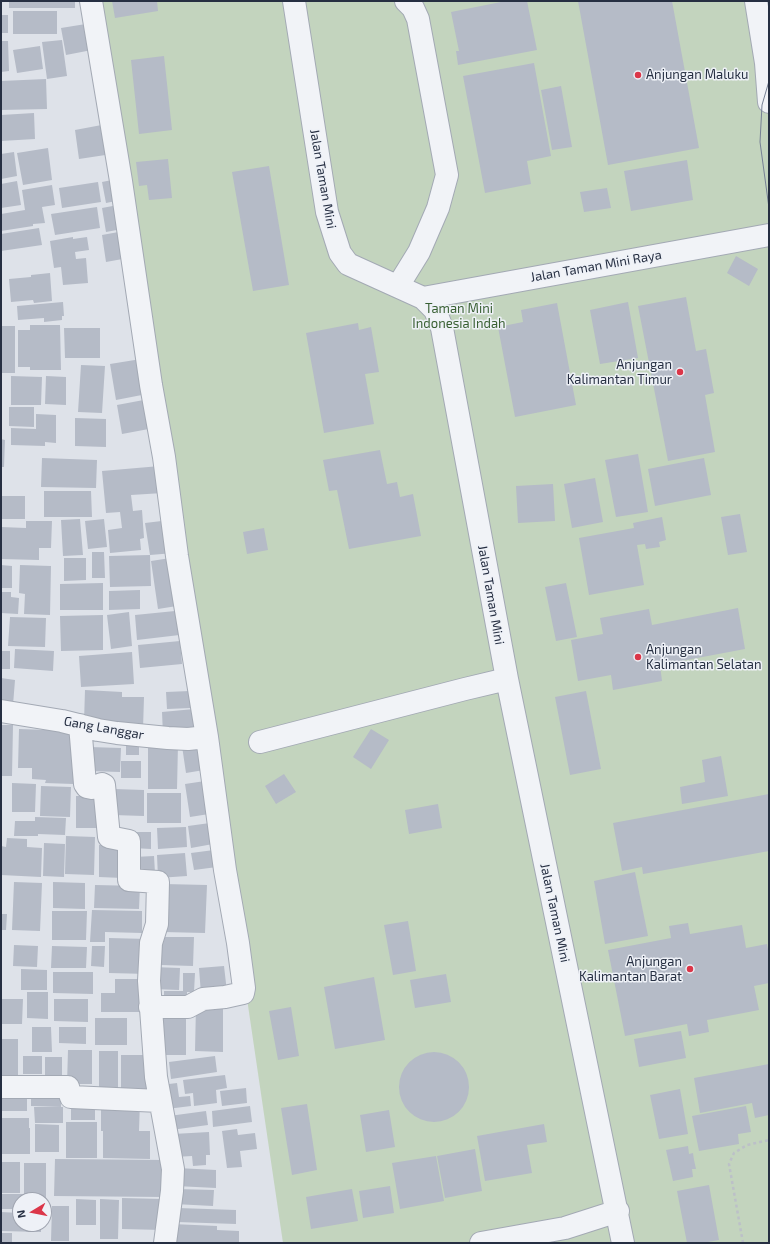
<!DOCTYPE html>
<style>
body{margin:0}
#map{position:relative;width:770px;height:1244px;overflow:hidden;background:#dee2e9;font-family:"Exo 2",sans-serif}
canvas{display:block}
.frame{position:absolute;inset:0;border:2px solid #262f42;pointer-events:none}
.north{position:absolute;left:12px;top:1192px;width:40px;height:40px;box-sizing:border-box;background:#eef1f7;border:1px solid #9ea3af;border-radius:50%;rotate:260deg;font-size:11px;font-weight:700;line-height:16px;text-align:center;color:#262f42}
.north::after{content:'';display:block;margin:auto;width:14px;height:18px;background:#db3649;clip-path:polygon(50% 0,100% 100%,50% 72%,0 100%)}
</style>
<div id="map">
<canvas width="770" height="1244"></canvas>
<div class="frame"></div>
<div class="north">N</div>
</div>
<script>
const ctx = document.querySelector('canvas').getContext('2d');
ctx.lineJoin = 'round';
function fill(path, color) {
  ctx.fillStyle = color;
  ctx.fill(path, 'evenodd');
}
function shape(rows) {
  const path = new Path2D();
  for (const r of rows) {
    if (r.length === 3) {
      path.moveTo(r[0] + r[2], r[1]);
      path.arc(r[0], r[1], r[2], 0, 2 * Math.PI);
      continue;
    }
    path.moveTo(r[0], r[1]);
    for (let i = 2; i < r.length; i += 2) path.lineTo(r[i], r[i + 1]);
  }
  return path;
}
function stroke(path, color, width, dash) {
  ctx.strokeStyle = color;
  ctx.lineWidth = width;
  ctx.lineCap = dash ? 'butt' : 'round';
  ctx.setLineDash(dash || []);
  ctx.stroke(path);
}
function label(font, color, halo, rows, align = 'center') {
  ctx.font = font + ' "Exo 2",sans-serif';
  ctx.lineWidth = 3;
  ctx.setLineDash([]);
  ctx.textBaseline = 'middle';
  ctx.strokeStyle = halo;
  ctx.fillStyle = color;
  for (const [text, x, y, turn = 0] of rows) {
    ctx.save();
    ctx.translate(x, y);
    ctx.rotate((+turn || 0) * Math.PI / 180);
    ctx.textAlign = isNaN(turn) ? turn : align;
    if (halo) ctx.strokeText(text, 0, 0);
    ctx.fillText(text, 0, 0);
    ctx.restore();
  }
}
const green = shape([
 [100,1,769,1,769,1243,283,1243]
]);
const building = shape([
 [9,1,75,1,75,8,9,8],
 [112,1,157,1,158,11,115,18],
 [506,1,527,1,537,50,458,65,456,51,459,51,451,12],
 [578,1,672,1,699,148,608,165],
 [13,11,57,11,57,34,13,34],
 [1,15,8,15,8,33,1,33],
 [92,23,97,49,66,55,61,28],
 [62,40,67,76,47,79,42,42],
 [1,41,8,41,9,71,1,72],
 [40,46,43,69,17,73,13,50],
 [164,56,172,130,139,134,131,60],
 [534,63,551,156,527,161,531,184,485,193,463,76],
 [46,79,47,109,1,110,1,81],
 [561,86,572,147,552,150,541,90],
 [34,113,35,139,1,141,1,115],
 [107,124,112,154,79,159,75,130],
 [48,148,52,180,23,185,17,153],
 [14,152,17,176,1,179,1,154],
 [168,159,172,198,149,200,147,185,139,186,136,162],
 [687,160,693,200,631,211,624,171],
 [269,166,289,285,253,291,232,172],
 [117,179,121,200,106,203,102,182],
 [17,181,21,205,1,208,1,184],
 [98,182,101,202,62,208,59,188],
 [52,185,55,205,42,207,45,223,33,224,33,226,1,231,1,214,25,210,22,190],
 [607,188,611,208,584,212,580,192],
 [118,205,122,229,106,232,102,208],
 [97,207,100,228,55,235,51,214],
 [39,228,42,245,1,251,1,234],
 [124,231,128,258,106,262,102,235],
 [73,237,73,239,87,237,89,250,75,252,76,259,86,258,88,283,63,285,61,267,54,268,50,241],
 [736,256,758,269,749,286,727,273],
 [50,273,52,301,34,303,33,300,11,302,9,279,31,277,31,275],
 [686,297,696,351,706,349,714,393,705,395,715,452,668,461,638,306],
 [63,302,64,316,62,316,62,320,44,322,44,318,18,320,17,306],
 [628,302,638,358,600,364,590,310],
 [557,303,576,405,515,417,498,327,523,322,521,310],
 [358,323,359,330,371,327,379,372,365,374,374,424,324,433,306,333],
 [30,325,60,325,61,370,30,370,30,367,18,367,18,330,30,330],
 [1,326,15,326,15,373,1,373],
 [64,328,100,328,100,358,65,358],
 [141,359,147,394,116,400,110,364],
 [81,365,105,366,102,413,78,412],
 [11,376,42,377,41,405,11,405],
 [46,376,66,377,66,405,45,404],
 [149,399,154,428,122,434,117,405],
 [9,407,34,407,34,427,9,426],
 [36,414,56,415,56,443,45,442,45,446,11,445,11,428,36,429],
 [75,418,106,419,106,447,75,446],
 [1,439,5,440,4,467,1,467],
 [380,450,387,484,397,482,400,497,413,494,421,536,349,549,337,490,329,491,323,460],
 [638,454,648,512,616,517,605,460],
 [42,458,97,460,96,488,41,487],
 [704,458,711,495,655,506,648,469],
 [160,466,163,493,131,495,133,511,142,510,144,538,140,539,141,550,110,553,108,530,122,528,120,512,106,513,102,471],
 [595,478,603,522,572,528,564,484],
 [553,484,555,521,518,523,516,486],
 [44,491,91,491,92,517,44,517],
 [1,496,25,496,25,519,1,519],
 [740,514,747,552,728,555,721,517],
 [662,517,666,540,659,542,660,547,646,549,645,544,637,545,644,585,589,595,579,538,634,528,633,523],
 [80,519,83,555,63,556,61,520],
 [104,519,107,547,88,549,85,521],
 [170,520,174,553,150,555,151,586,110,587,109,556,150,555,145,523],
 [26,521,52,521,51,548,39,548,39,560,1,559,1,527,26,528],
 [264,528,268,550,247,554,243,532],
 [92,552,104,552,105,578,92,578],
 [177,557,183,605,158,609,151,561],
 [64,558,86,558,86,580,64,581],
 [1,565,12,566,12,588,1,588],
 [20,565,51,566,50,615,24,614,25,594,19,593],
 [103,583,103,610,60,610,60,584],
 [566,583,577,637,556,641,545,587],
 [140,590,140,609,109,610,109,591],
 [1,592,11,592,11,597,19,598,18,614,1,613],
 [738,608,745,649,660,665,662,681,613,690,611,675,578,681,571,640,603,634,600,618,649,609,652,625],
 [185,610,188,634,137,640,135,615],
 [129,612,132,646,111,649,107,615],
 [103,615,103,650,61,651,60,616],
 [10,617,46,618,45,647,8,646],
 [180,641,182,664,140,668,138,645],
 [15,649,54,651,53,671,14,668],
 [1,651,10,651,10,669,1,669],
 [132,652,134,684,81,687,79,656],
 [1,678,15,680,13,705,1,704],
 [85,690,122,692,122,697,144,697,143,729,84,722],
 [190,691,191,708,167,709,166,692],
 [586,691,601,769,570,775,555,697],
 [194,709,196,734,163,735,162,712],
 [47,724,74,724,73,784,45,783,46,780,32,779,32,768,18,768,19,729,47,730],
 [1,725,13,725,12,776,1,776],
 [371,729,389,740,371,769,353,757],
 [126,738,139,738,139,755,126,755],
 [148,744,178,744,177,789,148,789],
 [200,744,204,770,186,773,182,746],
 [89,747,121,748,120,772,88,771],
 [721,756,728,796,682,804,680,787,705,782,702,760],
 [121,761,141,761,141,778,121,778],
 [284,774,296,792,276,804,265,786],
 [205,781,209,814,190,817,185,784],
 [12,783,36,784,35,812,12,812],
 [41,786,71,787,70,817,40,816],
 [114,789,144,790,144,816,113,815],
 [147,793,181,793,181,823,147,823],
 [769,794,769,851,643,874,642,867,622,871,613,823],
 [76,796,99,796,98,828,76,828],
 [438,804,442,828,409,834,405,810],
 [35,817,66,818,65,835,38,834,38,836,14,836,15,821,35,821],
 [210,823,213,844,191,848,188,826],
 [186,827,187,847,158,849,157,828],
 [134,832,151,832,151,849,133,848],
 [66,836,95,837,94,875,65,874],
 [7,838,27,839,27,847,42,848,41,877,1,875,1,846,6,847],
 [44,843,65,844,64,877,43,876],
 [99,845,123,846,123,878,99,877],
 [214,850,217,867,194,870,191,853],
 [185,853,187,876,158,878,157,855],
 [154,856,155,873,135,874,134,857],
 [635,872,648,936,605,944,594,881],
 [14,882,42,883,40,931,12,930],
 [53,882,85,883,85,909,53,908],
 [164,884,207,885,205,933,163,932],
 [95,885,140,886,139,909,94,908],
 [92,910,142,911,142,933,105,932,105,942,90,942],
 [52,911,87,911,86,940,52,940],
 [1,914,7,914,6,930,1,930],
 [408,921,416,971,393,975,384,925],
 [688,923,690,934,742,925,746,948,767,944,769,955,769,983,754,986,759,1010,707,1020,709,1032,689,1036,687,1024,625,1036,608,950,671,938,669,926],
 [162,937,194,937,193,966,161,965],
 [109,938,148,939,148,974,109,973],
 [14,945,38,946,37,967,13,966],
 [52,946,87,947,86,968,51,968],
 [92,946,105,946,104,967,91,966],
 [224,966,227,992,201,994,199,968],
 [153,967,180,968,179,990,153,989],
 [21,969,47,970,47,990,21,990],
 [53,972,93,972,93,994,53,993],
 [183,973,195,973,194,992,187,992,187,1002,164,1001,164,991,183,991],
 [446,974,451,1002,415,1008,410,980],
 [374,977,385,1040,335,1049,324,987],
 [115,979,143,979,145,1012,101,1012,101,993,115,993],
 [27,992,48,992,48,1019,27,1018],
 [1,999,23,999,22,1024,1,1024],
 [54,999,88,999,88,1022,54,1021],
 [196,1006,223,1006,223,1052,195,1051],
 [291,1007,299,1056,278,1060,269,1011],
 [157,1010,186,1011,186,1055,157,1055],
 [95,1018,127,1018,127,1045,95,1045],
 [32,1027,51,1027,52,1052,32,1052],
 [59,1027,86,1027,86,1044,59,1043],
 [681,1031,686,1058,639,1067,634,1039],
 [1,1039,18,1039,18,1076,1,1076],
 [68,1050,92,1050,92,1084,67,1084],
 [99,1051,118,1051,118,1088,99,1087],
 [434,1087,35],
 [121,1055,148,1055,148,1089,121,1088],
 [23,1056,42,1056,42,1074,23,1074],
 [215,1056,217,1072,171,1079,169,1062],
 [45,1057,62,1057,62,1077,45,1077],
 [769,1064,769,1115,755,1118,752,1103,700,1113,694,1078],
 [225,1075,227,1088,216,1090,217,1103,194,1106,193,1093,185,1094,183,1080],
 [177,1083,179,1097,190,1096,191,1106,167,1109,161,1085],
 [246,1088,247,1103,222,1106,220,1091],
 [31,1089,61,1089,61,1107,31,1106],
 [680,1089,688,1134,659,1139,650,1095],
 [1,1090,27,1090,27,1111,1,1111],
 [71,1099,95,1099,95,1120,71,1120],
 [101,1101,140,1101,139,1131,150,1131,150,1159,103,1158,103,1131,101,1131],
 [307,1104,317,1170,292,1175,281,1108],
 [250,1106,252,1122,213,1127,212,1111],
 [746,1106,751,1132,738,1134,739,1144,699,1151,692,1116],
 [34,1107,63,1107,63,1123,35,1123],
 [389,1110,395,1147,366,1152,360,1115],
 [206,1111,208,1125,171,1130,169,1116],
 [1,1118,29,1118,29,1128,30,1128,30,1154,1,1154],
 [66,1122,97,1122,97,1158,66,1158],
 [35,1124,59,1125,59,1152,35,1152],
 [544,1124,547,1142,527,1145,532,1173,485,1181,477,1136],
 [237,1129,238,1135,255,1133,257,1149,240,1151,242,1167,227,1168,222,1131],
 [209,1132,210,1155,206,1155,206,1165,193,1166,192,1156,175,1157,173,1134],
 [688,1146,689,1154,693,1153,694,1160,696,1169,692,1169,693,1177,673,1181,666,1150],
 [475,1149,482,1191,445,1198,437,1156],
 [436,1156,444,1201,400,1209,392,1163],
 [55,1159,165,1160,164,1197,54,1196],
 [1,1162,20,1162,20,1193,1,1193],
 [24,1163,46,1163,46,1199,20,1200,20,1209,1,1209,1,1194,24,1194],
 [177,1168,216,1170,216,1188,176,1186],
 [709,1185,719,1240,702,1243,687,1243,677,1191],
 [390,1186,394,1213,363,1218,359,1191],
 [175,1189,214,1190,213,1206,174,1204],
 [352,1189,358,1221,311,1229,306,1197],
 [122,1198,162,1199,162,1230,122,1229],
 [76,1199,96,1200,96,1225,76,1225],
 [100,1199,119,1200,118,1239,100,1239],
 [52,1206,69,1206,69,1241,51,1241],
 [178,1208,236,1210,236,1224,177,1222],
 [1,1212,20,1213,20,1224,41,1224,41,1232,1,1231],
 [172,1224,217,1226,217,1230,239,1231,239,1243,171,1243],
 [1,1233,12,1233,12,1243,1,1243]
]);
const path = shape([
 [743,1243,729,1164,734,1153,747,1145,769,1140]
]);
const minor = shape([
 [91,1,121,181,151,385,164,457,177,556,207,737,225,870,238,943,244,988,243,993,225,997,203,999,188,1007,150,1007],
 [294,1,327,212,340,253,348,264,423,298,435,310,442,328,507,679,623,1243],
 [756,1,766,63,769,102],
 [398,286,419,252,438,208,447,175,418,19,413,8,406,1],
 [423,298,769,235],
 [1,711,62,721,98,730,117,733,168,738,188,739,207,737],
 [80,725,85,784,87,787,92,788,102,784,104,785,109,837,129,841,129,880,158,882,157,924,151,943,149,981,156,1077,173,1169,172,1191,165,1243],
 [260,742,465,689,507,679],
 [1,1087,68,1087,71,1097,160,1101],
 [481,1243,565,1228,618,1211]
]);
const tram = shape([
 [769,81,762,105,760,142,769,208]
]);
const markers = [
 [638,75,4,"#db3649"],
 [680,372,4,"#db3649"],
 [638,657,4,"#db3649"],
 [690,969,4,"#db3649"]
];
const poiNames = [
 ["Anjungan Maluku",646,75],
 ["Anjungan",672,365,"right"],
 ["Kalimantan Timur",672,380,"right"],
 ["Anjungan",646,650],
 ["Kalimantan Selatan",646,665],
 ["Anjungan",682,962,"right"],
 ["Kalimantan Barat",682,977,"right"]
];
const streetNames = [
 ["Jalan Taman Mini",323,179,80],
 ["Jalan Taman Mini Raya",596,266,-10],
 ["Jalan Taman Mini",491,595,80],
 ["Gang Langgar",104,728,10],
 ["Jalan Taman Mini",555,913,78]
];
const parkNames = [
 ["Taman Mini",459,309],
 ["Indonesia Indah",459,324]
];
fill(green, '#c3d4be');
fill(building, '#b5bbc7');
stroke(minor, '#a3a9b4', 24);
stroke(path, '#bcc0c8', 2.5, [3, 3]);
stroke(minor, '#f1f3f7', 22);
stroke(tram, '#768094', 1);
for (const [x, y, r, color] of markers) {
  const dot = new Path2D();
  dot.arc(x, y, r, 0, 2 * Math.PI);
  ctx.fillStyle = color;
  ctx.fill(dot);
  stroke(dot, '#eef1f7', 1.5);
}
label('13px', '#262f42', '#eef1f7', poiNames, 'left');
label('13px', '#262f42', '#eef1f7', streetNames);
label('13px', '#385f32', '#eef1f7', parkNames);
</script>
